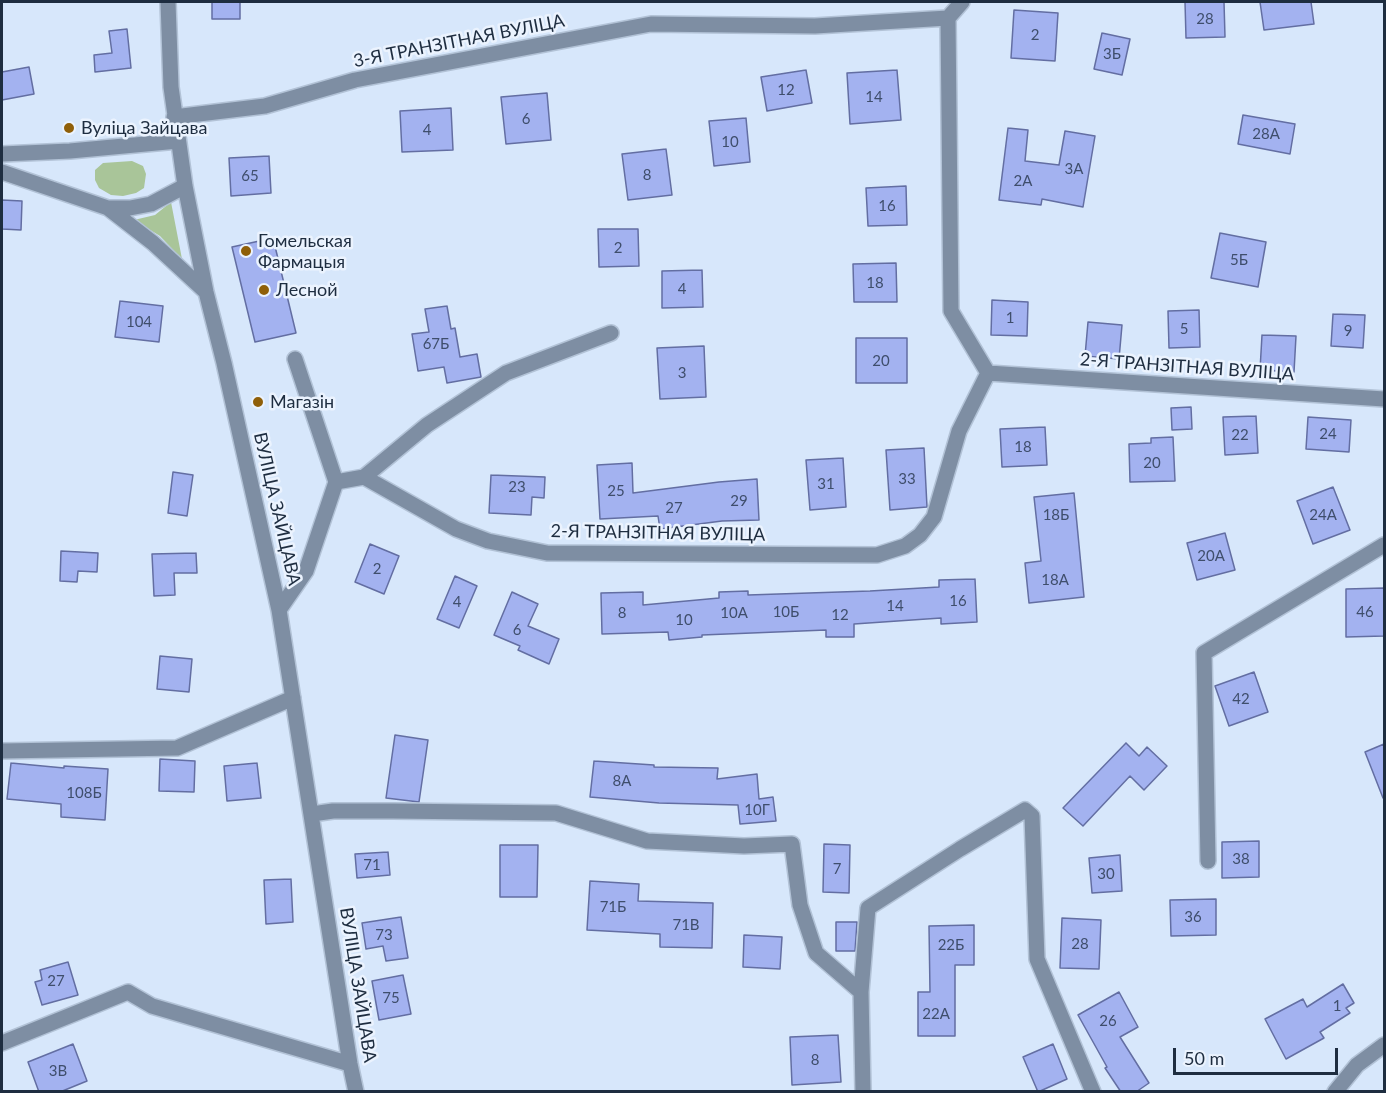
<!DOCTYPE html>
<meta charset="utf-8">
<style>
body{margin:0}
#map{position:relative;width:1386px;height:1093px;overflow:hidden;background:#d7e7fb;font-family:Lato,sans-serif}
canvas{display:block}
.frame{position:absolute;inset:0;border:3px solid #1e2d40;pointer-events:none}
.scale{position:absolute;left:1173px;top:1048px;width:165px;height:27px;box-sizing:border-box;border:3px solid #1e2d40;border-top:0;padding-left:8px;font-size:18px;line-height:21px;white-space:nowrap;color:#1e2d40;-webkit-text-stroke:4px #ebf3fe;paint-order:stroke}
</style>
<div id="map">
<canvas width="1386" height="1093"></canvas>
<div class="frame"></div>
<div class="scale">50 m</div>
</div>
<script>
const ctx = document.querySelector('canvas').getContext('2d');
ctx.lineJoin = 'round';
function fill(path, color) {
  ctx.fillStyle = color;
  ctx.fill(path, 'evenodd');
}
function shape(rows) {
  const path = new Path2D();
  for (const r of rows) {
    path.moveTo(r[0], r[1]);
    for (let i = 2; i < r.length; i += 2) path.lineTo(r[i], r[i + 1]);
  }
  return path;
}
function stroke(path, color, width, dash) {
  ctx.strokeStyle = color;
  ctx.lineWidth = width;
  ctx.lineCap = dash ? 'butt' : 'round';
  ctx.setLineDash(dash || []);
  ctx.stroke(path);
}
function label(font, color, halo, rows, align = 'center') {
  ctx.font = font + ' Lato,sans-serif';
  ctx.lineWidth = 5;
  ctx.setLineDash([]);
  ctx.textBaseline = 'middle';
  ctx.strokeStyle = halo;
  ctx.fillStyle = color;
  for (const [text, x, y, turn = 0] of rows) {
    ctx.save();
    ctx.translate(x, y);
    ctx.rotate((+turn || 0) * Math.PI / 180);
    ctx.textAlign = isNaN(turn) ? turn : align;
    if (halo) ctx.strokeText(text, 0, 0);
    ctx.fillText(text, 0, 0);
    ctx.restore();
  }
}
const green = shape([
 [132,161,143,166,146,174,144,188,136,193,123,196,111,195,99,188,95,180,95,170,103,163],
 [171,202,182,259,160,236,134,220,155,215]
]);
const building = shape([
 [212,2,240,2,240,19,212,19,212,2],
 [1185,2,1224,2,1225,37,1186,38,1185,2],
 [1260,2,1311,2,1314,24,1264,30,1260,2],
 [1014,10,1058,13,1055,61,1011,58,1014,10],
 [127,29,131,68,95,72,94,55,112,53,109,31,127,29],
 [1102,33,1130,39,1122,75,1094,69,1102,33],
 [29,67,34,94,2,100,2,72,29,67],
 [806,70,812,103,767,111,761,77,806,70],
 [897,70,901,120,850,124,847,73,897,70],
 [547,93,551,140,506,144,501,97,547,93],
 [451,108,453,150,402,152,400,111,451,108],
 [1243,115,1295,124,1290,154,1238,144,1243,115],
 [746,118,750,162,714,166,709,121,746,118],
 [1008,128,1028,130,1025,161,1059,165,1065,131,1095,136,1083,207,1042,199,1041,205,999,200,1008,128],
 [666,149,672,195,628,200,622,154,666,149],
 [269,156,271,193,231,196,229,158,269,156],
 [906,186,907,225,868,226,866,188,906,186],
 [2,200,22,201,21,230,2,229,2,200],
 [598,229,638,229,639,266,599,267,598,229],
 [1220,233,1266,242,1258,287,1211,278,1220,233],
 [273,238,296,333,255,342,232,247,273,238],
 [896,263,897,302,854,302,853,264,896,263],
 [702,270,703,307,662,308,662,271,702,270],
 [992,300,1028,302,1027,336,991,335,992,300],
 [120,301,163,306,159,342,115,337,120,301],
 [447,306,451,329,455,328,460,357,477,354,481,377,447,383,444,367,418,371,412,334,429,332,425,309,447,306],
 [1199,310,1200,347,1169,348,1168,311,1199,310],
 [1333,314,1365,315,1363,348,1331,346,1333,314],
 [1088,322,1122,325,1119,359,1085,356,1088,322],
 [1262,335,1296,336,1294,372,1260,370,1262,335],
 [856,338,907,338,907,383,856,383,856,338],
 [704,346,706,397,660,399,657,348,704,346],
 [1191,407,1192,429,1172,430,1171,408,1191,407],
 [1256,416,1258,453,1225,455,1223,417,1256,416],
 [1308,417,1351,420,1349,452,1306,449,1308,417],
 [1045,427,1047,465,1002,467,1000,429,1045,427],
 [1173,437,1175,481,1130,482,1129,444,1151,443,1151,438,1173,437],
 [924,448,927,507,890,510,886,450,924,448],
 [843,458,846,507,810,510,806,460,843,458],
 [632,463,633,493,719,482,757,479,759,520,722,521,660,529,658,516,600,519,597,465,632,463],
 [173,472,193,475,187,516,168,513,173,472],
 [491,475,545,477,544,498,532,497,531,515,489,513,491,475],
 [1333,487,1350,530,1313,544,1297,501,1333,487],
 [1074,493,1084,597,1029,603,1025,563,1041,561,1034,497,1074,493],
 [1225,533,1235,570,1197,580,1187,543,1225,533],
 [370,544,399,556,384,594,355,582,370,544],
 [61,551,98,553,97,572,78,571,77,582,60,581,61,551],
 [196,553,197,573,174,573,175,595,154,596,152,554,196,553],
 [455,576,477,586,459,628,437,619,455,576],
 [975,579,977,622,941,624,941,618,854,624,854,637,826,637,826,630,702,635,702,637,669,640,668,632,602,634,601,593,643,592,643,605,719,598,719,592,748,591,748,595,870,591,939,587,939,580,975,579],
 [1384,588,1384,636,1346,637,1346,589,1384,588],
 [512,592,538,604,528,626,559,639,549,664,518,650,520,646,494,635,512,592],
 [160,656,192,659,189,692,157,689,160,656],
 [1254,672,1268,712,1229,726,1215,686,1254,672],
 [395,735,428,740,419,802,386,798,395,735],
 [1126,743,1139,756,1147,747,1167,766,1144,790,1130,776,1083,826,1063,808,1126,743],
 [1384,744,1384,797,1383,798,1365,752,1384,744],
 [160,759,195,761,194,792,159,791,160,759],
 [594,761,654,765,654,767,718,768,717,779,757,774,759,799,773,797,776,821,740,824,738,805,659,803,590,797,594,761],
 [11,763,64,768,64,766,108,769,105,820,61,817,61,804,7,799,11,763],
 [257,763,261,798,227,801,224,766,257,763],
 [1259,841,1259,877,1222,878,1222,842,1259,841],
 [824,844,850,845,849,893,823,892,824,844],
 [500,845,538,845,537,897,500,897,500,845],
 [388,852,390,875,357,878,355,854,388,852],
 [1120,855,1122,891,1092,893,1089,858,1120,855],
 [291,879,293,922,266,924,264,880,291,879],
 [590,881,639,884,638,901,713,903,712,948,660,947,660,934,587,930,590,881],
 [1216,899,1216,935,1171,936,1170,900,1216,899],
 [401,917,408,958,386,961,383,946,366,949,362,923,401,917],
 [1062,918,1101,920,1099,969,1060,968,1062,918],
 [836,922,857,922,855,951,836,951,836,922],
 [974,925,974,965,955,965,955,1036,918,1036,918,992,930,992,929,926,974,925],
 [744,935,782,937,780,969,743,967,744,935],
 [68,962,78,995,42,1005,35,982,42,980,40,970,68,962],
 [403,975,411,1014,379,1020,372,981,403,975],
 [1343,984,1354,1003,1346,1008,1350,1013,1320,1032,1324,1038,1286,1059,1265,1019,1303,999,1307,1007,1343,984],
 [1119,992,1138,1027,1120,1037,1149,1083,1136,1092,1121,1092,1105,1068,1107,1067,1078,1015,1119,992],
 [838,1035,841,1082,792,1085,790,1037,838,1035],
 [73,1044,87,1081,60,1092,39,1092,28,1062,73,1044],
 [1053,1044,1067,1079,1038,1092,1023,1057,1053,1044]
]);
const minor = shape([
 [168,2,171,87,185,186,206,292,224,363,279,610,350,1064,356,1092],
 [174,117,265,106,355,80,651,24,815,26,948,18,962,2],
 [2,154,70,151,178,141],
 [2,172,108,208,130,208,151,204,185,186],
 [108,208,153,243,206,292],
 [295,359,336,482],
 [988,373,1384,399],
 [364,477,427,425,506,373,611,333],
 [279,610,306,571,336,482,364,477,456,529,488,541,547,553,877,555,905,546,920,535,934,517,959,431,988,373,951,311,948,18],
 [2,751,177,748,293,698],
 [312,814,333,811,393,811,556,813,647,841,744,846,792,844,800,905,816,953,861,992,863,1092],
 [1208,861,1204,653,1384,545],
 [861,992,868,908,960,849,1025,810,1032,816,1037,959,1093,1092],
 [2,1043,128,992,152,1006,350,1064],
 [1335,1092,1357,1065,1384,1045]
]);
const markers = [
 [69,128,6,"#8f5f09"],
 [246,251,6,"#8f5f09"],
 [264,290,6,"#8f5f09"],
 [258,402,6,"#8f5f09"]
];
const numberNames = [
 ["28",1205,19],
 ["2",1035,35],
 ["3Б",1112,54],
 ["12",786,90],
 ["14",874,97],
 ["6",526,119],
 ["4",427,130],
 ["28А",1266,134],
 ["10",730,142],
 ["3А",1074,169],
 ["8",647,175],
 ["65",250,176],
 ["2А",1023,181],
 ["16",887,206],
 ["2",618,248],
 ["5Б",1239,260],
 ["18",875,283],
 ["4",682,289],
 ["1",1010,318],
 ["104",139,322],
 ["5",1184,329],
 ["9",1348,331],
 ["67Б",436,344],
 ["20",881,361],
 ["3",682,373],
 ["24",1328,434],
 ["22",1240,435],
 ["18",1023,447],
 ["20",1152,463],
 ["33",907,479],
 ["31",826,484],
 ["23",517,487],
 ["25",616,491],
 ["29",739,501],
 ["27",674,508],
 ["18Б",1056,515],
 ["24А",1323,515],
 ["20А",1211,556],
 ["2",377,569],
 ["18А",1055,580],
 ["16",958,601],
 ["4",457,602],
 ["14",895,606],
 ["10Б",786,612],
 ["46",1365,612],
 ["8",622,613],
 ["10А",734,613],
 ["12",840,615],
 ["10",684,620],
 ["6",517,630],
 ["42",1241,699],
 ["8А",622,781],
 ["108Б",84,793],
 ["10Г",757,810],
 ["38",1241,859],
 ["71",372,865],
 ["7",837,869],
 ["30",1106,874],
 ["71Б",613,907],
 ["36",1193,917],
 ["71В",686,925],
 ["73",384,935],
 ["28",1080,944],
 ["22Б",951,945],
 ["27",56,981],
 ["75",391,998],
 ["1",1337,1006],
 ["22А",936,1014],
 ["26",1108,1021],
 ["8",815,1060],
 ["3В",58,1071]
];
const streetNames = [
 ["3-Я ТРАНЗІТНАЯ ВУЛІЦА",459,41,-11],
 ["2-Я ТРАНЗІТНАЯ ВУЛІЦА",1187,367,4],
 ["ВУЛІЦА ЗАЙЦАВА",277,509,77],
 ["2-Я ТРАНЗІТНАЯ ВУЛІЦА",658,533,1],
 ["ВУЛІЦА ЗАЙЦАВА",358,985,81]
];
const poiNames = [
 ["Вуліца Зайцава",81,128],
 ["Гомельская",258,241],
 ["Фармацыя",258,262],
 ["Лесной",276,290],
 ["Магазін",270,402]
];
fill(green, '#a9c599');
fill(building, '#a3b2f0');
stroke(building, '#636ea2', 1.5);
stroke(minor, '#b2c2d6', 18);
stroke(minor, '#7e8ea3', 15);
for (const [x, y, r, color] of markers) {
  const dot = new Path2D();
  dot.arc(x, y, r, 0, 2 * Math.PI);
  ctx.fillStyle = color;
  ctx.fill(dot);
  stroke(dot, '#ebf3fe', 2);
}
label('15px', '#3f4e6c', null, numberNames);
label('18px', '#1e2d40', '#ebf3fe', streetNames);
label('18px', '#1e2d40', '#ebf3fe', poiNames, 'left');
</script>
